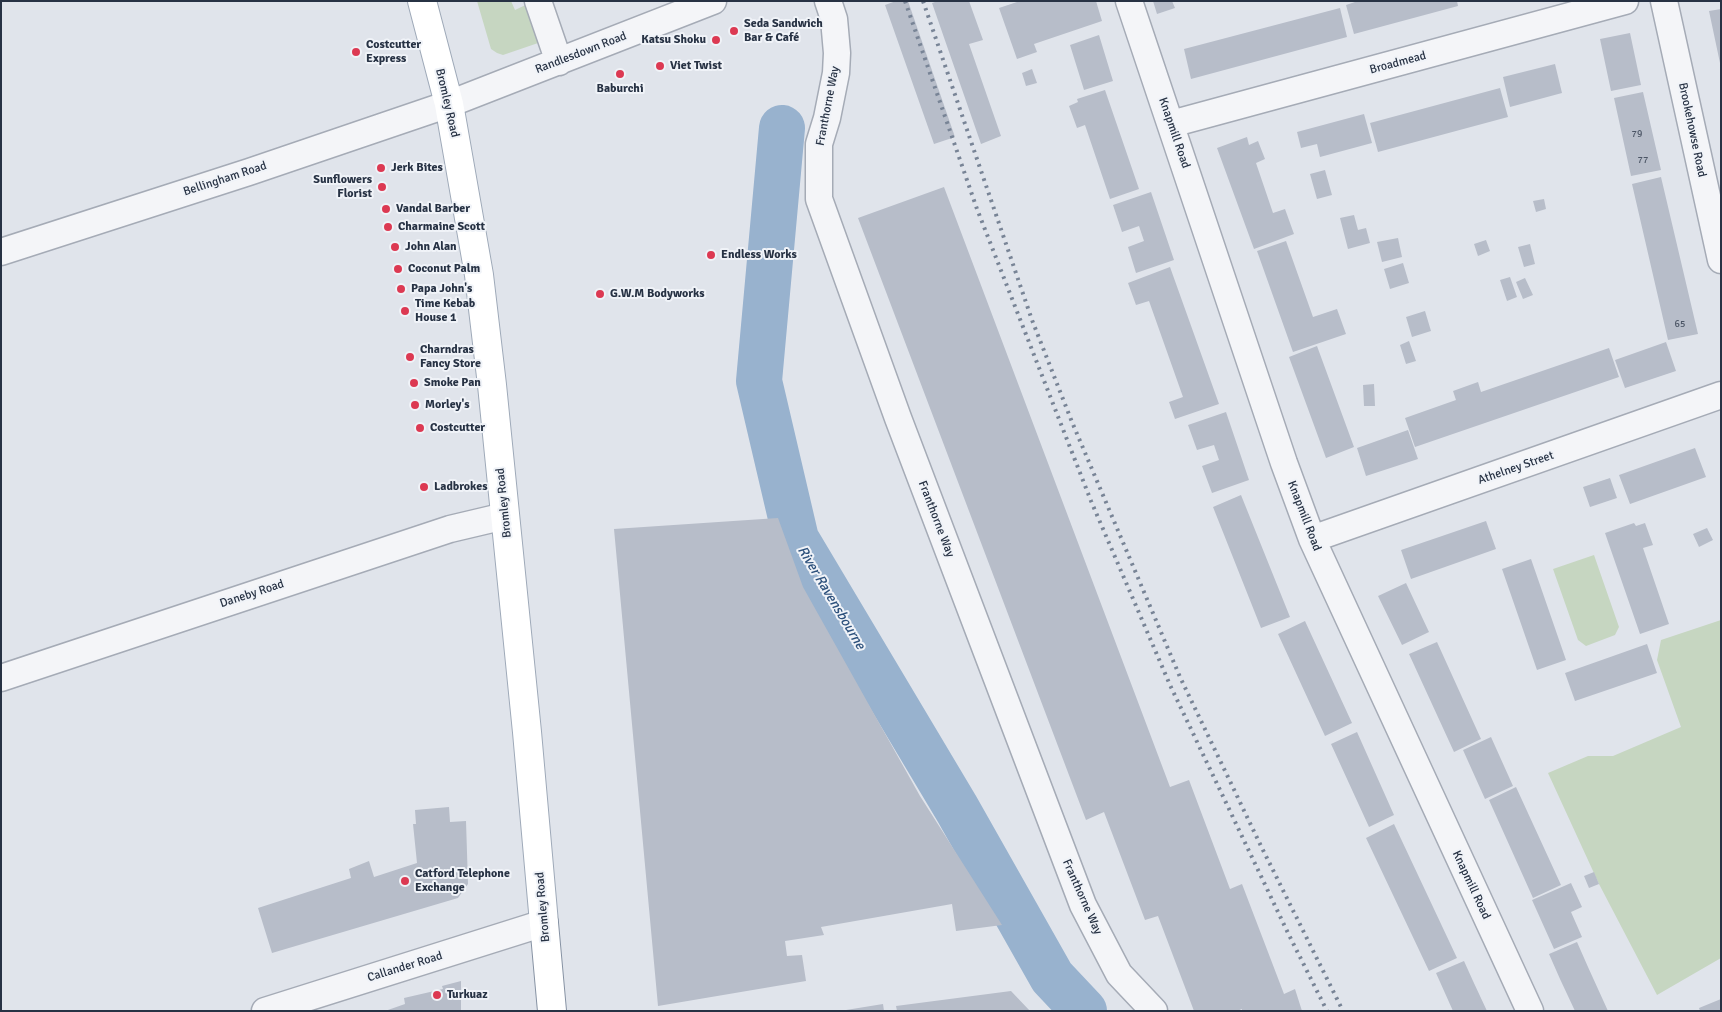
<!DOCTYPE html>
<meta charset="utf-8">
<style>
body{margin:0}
#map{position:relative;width:1722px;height:1012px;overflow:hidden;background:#e0e4eb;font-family:Signika,sans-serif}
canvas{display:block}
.frame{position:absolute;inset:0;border:2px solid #273244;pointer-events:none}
</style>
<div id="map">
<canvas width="1722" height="1012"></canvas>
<div class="frame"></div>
</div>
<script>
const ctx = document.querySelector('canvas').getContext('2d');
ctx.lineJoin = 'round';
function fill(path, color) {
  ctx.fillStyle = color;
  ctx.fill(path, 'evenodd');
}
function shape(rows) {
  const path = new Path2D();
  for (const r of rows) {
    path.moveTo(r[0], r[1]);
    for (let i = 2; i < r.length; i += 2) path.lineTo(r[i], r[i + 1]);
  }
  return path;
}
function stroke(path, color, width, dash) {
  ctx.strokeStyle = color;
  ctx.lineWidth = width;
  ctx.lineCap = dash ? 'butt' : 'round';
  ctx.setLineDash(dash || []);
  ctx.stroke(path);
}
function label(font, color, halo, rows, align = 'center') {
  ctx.font = font + ' Signika,sans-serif';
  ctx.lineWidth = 4;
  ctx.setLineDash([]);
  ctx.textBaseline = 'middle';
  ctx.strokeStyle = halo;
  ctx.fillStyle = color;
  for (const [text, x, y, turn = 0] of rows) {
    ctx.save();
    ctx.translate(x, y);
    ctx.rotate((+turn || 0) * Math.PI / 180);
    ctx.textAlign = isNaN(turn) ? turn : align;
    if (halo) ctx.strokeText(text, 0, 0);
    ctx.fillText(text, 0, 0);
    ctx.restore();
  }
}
const green = shape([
 [477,1,511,1,515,10,534,1,544,41,503,55,497,53,491,49],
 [1594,555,1619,627,1615,635,1586,646,1578,640,1553,569],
 [1721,620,1721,958,1657,995,1599,884,1548,773,1588,756,1613,756,1681,727,1657,660,1661,640]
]);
const river = shape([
 [782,128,759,381,796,539,957,809,1052,977,1084,1011]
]);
const building = shape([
 [896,1,908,1,955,137,934,144,885,5],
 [938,1,969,1,983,40,969,44,1001,136,981,144,932,3],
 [1020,1,1096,1,1102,21,1034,44,1037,52,1017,59,999,8],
 [1153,1,1172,1,1175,8,1157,14],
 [1358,1,1457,1,1458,6,1354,34,1346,5],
 [1340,8,1347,37,1191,79,1184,49],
 [1721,9,1721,63,1720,63,1709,11],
 [1630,33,1641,85,1611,91,1600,39],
 [1099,35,1113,81,1084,90,1070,45],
 [1555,64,1562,93,1510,107,1503,77],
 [1032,69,1037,83,1026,86,1022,73],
 [1500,88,1508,117,1378,152,1370,123],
 [1105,90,1139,189,1110,199,1085,125,1077,128,1069,106,1078,102,1077,99],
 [1643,92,1661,170,1631,176,1614,98],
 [1364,114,1372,143,1320,157,1317,144,1301,148,1297,132],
 [1247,137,1249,145,1258,141,1265,159,1256,163,1273,213,1285,209,1294,234,1254,249,1217,148],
 [1325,170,1332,195,1317,199,1310,174],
 [1661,177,1698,334,1668,340,1632,184],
 [944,187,1170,787,1189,780,1230,889,1242,884,1284,994,1295,989,1302,1011,1242,1011,1242,1009,1237,1011,1194,1011,1158,916,1145,920,1104,812,1086,820,858,218],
 [1151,192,1174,260,1136,273,1128,247,1144,241,1139,226,1122,232,1113,205],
 [1544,199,1546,209,1536,212,1533,201],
 [1354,215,1358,230,1366,228,1370,243,1348,249,1340,218],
 [1398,238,1402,257,1382,262,1377,242],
 [1486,240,1490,251,1478,256,1474,244],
 [1286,241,1313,317,1337,309,1346,334,1293,352,1257,251],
 [1530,244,1535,264,1524,267,1518,247],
 [1403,263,1409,283,1390,289,1384,269],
 [1170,267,1219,404,1175,419,1169,402,1183,397,1149,301,1136,305,1128,283],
 [1510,277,1517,297,1507,301,1500,280],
 [1525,278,1533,295,1523,299,1516,282],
 [1425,311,1431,331,1412,337,1406,317],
 [1409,341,1416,361,1406,364,1400,345],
 [1666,342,1676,371,1625,388,1615,360],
 [1317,346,1354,447,1326,458,1289,357],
 [1609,348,1619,377,1415,447,1405,418,1456,400,1453,391,1478,382,1481,392],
 [1374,384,1375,406,1364,406,1363,385],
 [1226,412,1249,480,1212,493,1202,466,1219,460,1214,445,1197,450,1188,425],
 [1408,430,1418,459,1366,476,1357,448],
 [1695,448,1706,477,1630,504,1619,475],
 [1610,478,1617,498,1590,507,1583,487],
 [1241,495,1290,617,1261,628,1213,507],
 [778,518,803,587,920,796,1002,925,956,931,952,904,821,927,824,935,785,941,787,956,802,955,806,981,658,1006,614,529],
 [1486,521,1496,549,1411,579,1401,550],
 [1634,523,1636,526,1645,523,1653,545,1643,548,1669,624,1640,634,1605,533],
 [1707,528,1713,540,1699,547,1693,534],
 [1531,559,1566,660,1537,670,1502,569],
 [1406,583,1429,632,1402,645,1378,596],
 [1305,621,1352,723,1325,736,1278,634],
 [1437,642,1481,739,1454,752,1409,654],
 [1647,644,1657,673,1575,701,1565,673],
 [1357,732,1394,815,1369,827,1331,744],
 [1491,737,1513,786,1485,799,1463,750],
 [1516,787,1561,885,1533,898,1489,800],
 [449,807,450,822,466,821,468,884,458,898,272,953,258,908,351,878,349,869,369,861,374,877,417,863,413,824,416,824,415,810],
 [1394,824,1457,958,1429,971,1366,838],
 [1594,872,1599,884,1589,888,1584,876],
 [1571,883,1582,907,1571,912,1582,937,1554,949,1532,900],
 [1577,942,1588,967,1608,1011,1575,1011,1560,979,1549,954],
 [1464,961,1473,981,1487,1011,1453,1011,1436,973],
 [461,981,461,1011,385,1011,405,1004,404,998,443,989,442,986],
 [1011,991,1030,1011,897,1011,896,1006],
 [1721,999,1721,1011,1700,1011,1699,1008],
 [883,1004,884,1011,846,1011,846,1010]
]);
const minor = shape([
 [538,1,559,62],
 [828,1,834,19,837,53,836,73,827,118,819,144,819,199,898,418,1083,905,1119,974,1154,1011],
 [1129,1,1284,463,1312,539,1530,1011],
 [1664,1,1721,260],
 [1171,124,1625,1],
 [1,252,249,172,449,104,713,1],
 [1312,539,1721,395],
 [1,678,450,529,505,516],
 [265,1011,544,923]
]);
const major = shape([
 [422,1,449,104,479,275,492,385,527,732,544,923]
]);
const highway = shape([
 [544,923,552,1011]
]);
const rail = shape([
 [905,1,977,209,1091,501,1170,685,1288,933,1327,1011],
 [923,1,1032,320,1072,422,1180,677,1261,846,1343,1011]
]);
const markers = [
 [734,31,5,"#dc3952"],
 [716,40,5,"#dc3952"],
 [356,52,5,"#dc3952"],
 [660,66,5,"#dc3952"],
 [620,74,5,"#dc3952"],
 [381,168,5,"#dc3952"],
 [382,187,5,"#dc3952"],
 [386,209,5,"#dc3952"],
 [388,227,5,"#dc3952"],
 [395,247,5,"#dc3952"],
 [711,255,5,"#dc3952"],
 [398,269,5,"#dc3952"],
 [401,289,5,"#dc3952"],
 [600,294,5,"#dc3952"],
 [405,311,5,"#dc3952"],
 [410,357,5,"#dc3952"],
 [414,383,5,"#dc3952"],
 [415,405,5,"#dc3952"],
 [420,428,5,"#dc3952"],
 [424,487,5,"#dc3952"],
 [405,881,5,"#dc3952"],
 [437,995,5,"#dc3952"]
];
const numberNames = [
 ["79",1637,134],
 ["77",1643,160],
 ["65",1680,324]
];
const poiNames = [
 ["Seda Sandwich",744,24],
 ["Bar & Café",744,38],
 ["Katsu Shoku",706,40,"right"],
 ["Costcutter",366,45],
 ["Express",366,59],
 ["Viet Twist",670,66],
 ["Baburchi",620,89,"center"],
 ["Jerk Bites",391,168],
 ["Sunflowers",372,180,"right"],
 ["Florist",372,194,"right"],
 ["Vandal Barber",396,209],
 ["Charmaine Scott",398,227],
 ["John Alan",405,247],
 ["Endless Works",721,255],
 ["Coconut Palm",408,269],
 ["Papa John's",411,289],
 ["G.W.M Bodyworks",610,294],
 ["Time Kebab",415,304],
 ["House 1",415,318],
 ["Charndras",420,350],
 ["Fancy Store",420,364],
 ["Smoke Pan",424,383],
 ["Morley's",425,405],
 ["Costcutter",430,428],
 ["Ladbrokes",434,487],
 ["Catford Telephone",415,874],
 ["Exchange",415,888],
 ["Turkuaz",447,995]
];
const streetNames = [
 ["Randlesdown Road",581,53,-21],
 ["Broadmead",1398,63,-15],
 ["Bromley Road",447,103,77],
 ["Franthorne Way",828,106,-79],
 ["Brookehowse Road",1692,130,78],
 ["Knapmill Road",1174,133,71],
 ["Bellingham Road",225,179,-18],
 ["Athelney Street",1516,468,-19],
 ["Bromley Road",504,503,-96],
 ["Knapmill Road",1304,516,69],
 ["Franthorne Way",936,519,69],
 ["Daneby Road",252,594,-18],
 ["Knapmill Road",1471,885,65],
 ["Franthorne Way",1082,897,66],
 ["Bromley Road",543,907,-95],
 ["Callander Road",405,967,-17]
];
const waterNames = [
 ["River Ravensbourne",831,598,59]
];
fill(green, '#c6d6c1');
stroke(river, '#98b2ce', 46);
fill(building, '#b7bdc9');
stroke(minor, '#a5abb6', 29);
stroke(major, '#9ea9b8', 30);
stroke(highway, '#8692a3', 30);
stroke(minor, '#f4f5f8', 26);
stroke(major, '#fff', 28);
stroke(highway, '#fff', 28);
stroke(rail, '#788496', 4, [2.5, 5]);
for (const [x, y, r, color] of markers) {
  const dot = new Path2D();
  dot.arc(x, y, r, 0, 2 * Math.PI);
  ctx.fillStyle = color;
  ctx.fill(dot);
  stroke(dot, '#f0f3f8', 2);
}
label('10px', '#4b5565', null, numberNames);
label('bold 12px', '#273244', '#f0f3f8', poiNames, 'left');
label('12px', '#273244', '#f0f3f8', streetNames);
label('italic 14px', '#2d517c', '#f0f3f8', waterNames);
</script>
